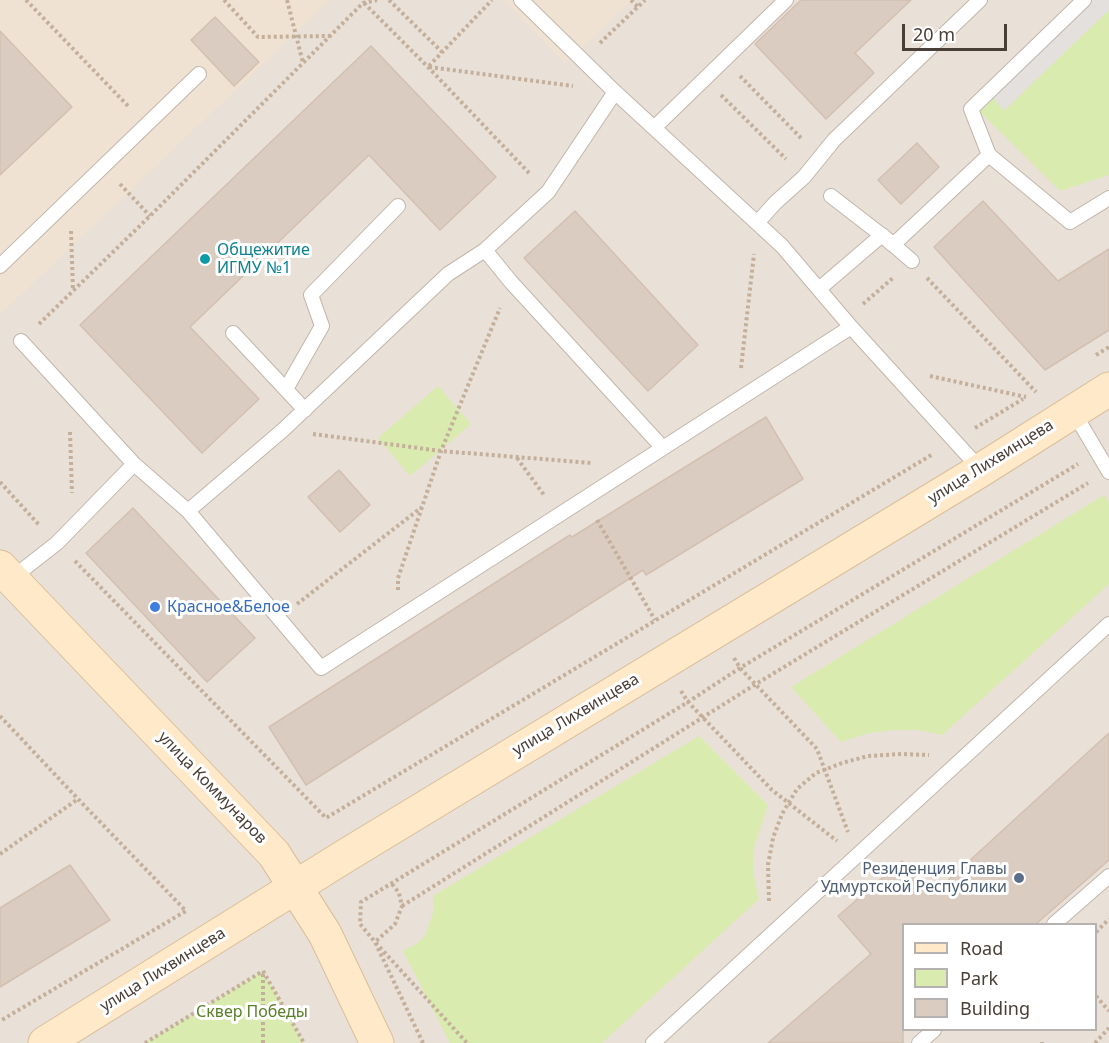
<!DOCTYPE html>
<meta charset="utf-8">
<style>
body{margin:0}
#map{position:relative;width:1109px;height:1043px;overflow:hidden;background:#f5efe9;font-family:"Noto Sans",sans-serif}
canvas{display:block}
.legend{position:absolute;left:902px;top:923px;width:195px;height:108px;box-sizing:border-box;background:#fff;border:2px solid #b6b2af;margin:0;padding:8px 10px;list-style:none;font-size:18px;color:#493f37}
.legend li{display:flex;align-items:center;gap:12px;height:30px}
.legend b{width:30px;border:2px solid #b6b2af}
.scale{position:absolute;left:902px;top:24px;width:105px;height:27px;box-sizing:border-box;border:3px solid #493f37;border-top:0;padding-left:8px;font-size:18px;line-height:21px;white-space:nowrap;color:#493f37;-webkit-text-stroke:4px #fff;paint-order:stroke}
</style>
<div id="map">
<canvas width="1109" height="1043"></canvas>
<ul class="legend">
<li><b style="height:8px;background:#ffe9c9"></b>Road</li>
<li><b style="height:16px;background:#daebb0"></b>Park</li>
<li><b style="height:16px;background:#daccc1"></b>Building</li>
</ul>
<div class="scale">20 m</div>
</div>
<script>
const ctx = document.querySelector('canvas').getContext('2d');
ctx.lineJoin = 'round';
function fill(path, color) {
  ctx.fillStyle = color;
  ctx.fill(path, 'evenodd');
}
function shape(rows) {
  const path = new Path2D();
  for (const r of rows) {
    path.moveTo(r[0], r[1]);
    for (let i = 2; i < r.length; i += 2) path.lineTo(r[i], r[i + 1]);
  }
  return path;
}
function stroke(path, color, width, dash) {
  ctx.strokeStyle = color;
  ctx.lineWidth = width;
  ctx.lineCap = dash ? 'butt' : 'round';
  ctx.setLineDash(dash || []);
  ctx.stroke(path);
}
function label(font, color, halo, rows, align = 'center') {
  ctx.font = font + ' "Noto Sans",sans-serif';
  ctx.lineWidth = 6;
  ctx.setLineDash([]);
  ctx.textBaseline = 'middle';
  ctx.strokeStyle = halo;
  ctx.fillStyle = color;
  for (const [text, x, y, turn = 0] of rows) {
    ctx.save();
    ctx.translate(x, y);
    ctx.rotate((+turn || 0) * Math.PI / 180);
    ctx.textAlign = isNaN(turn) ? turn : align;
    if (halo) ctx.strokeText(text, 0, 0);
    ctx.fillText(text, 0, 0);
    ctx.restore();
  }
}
const residential = shape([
 [0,0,1109,0,1109,1043,0,1043],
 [904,924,1096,924,1096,1030,904,1030]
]);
const education = shape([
 [0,0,330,0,0,315],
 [504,0,633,0,565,64]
]);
const green = shape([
 [1109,9,1109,175,1060,191,980,112,991,96,1005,110],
 [438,386,471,424,410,476,378,438],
 [1104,495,1109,502,1109,584,942,735,919,730,895,730,869,733,841,742,791,687],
 [699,736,768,805,754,848,753,872,759,899,602,1043,450,1043,403,951,416,944,425,936,434,910,433,896],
 [263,971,304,1043,145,1043]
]);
const parking = shape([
 [1090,0,1109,0,1109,10,1004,110,991,96]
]);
const building = shape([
 [801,0,911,0,855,53,874,73,826,119,755,44,801,0],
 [215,17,259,62,234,86,191,40,215,17],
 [0,31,72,107,0,175,0,31],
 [371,46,496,177,440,230,369,155,190,327,259,399,202,453,80,325,371,46],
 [917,143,939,167,901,204,878,180,917,143],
 [983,201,1058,281,1109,249,1109,330,1045,370,934,247,983,201],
 [575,211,698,345,648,391,524,258,575,211],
 [766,417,803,479,646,575,643,570,306,785,269,727,570,535,572,537,766,417],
 [339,470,370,505,340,532,308,497,339,470],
 [133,508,255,638,207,682,86,553,133,508],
 [1109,733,1109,860,1036,924,903,924,903,1043,768,1043,871,954,838,916,902,861,931,896,1109,733],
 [70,865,110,920,0,987,0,908,70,865]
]);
const path = shape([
 [26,0,129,107],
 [224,0,258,37,329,36],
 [287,0,303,63],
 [389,0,442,52],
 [631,0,638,7],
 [364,3,428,67,530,174],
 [600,43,645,0],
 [429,66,492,0],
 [429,67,573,86],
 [740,76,802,139],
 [721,95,786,159],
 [120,184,150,216],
 [71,231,73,290],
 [927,278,1036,392],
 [863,304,894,277],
 [39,324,150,216,363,3,377,0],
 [1096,355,1109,347],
 [741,368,754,254],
 [930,376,1026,397],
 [975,428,1023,399],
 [70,432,72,493],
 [313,434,441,451,592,463],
 [517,458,544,495],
 [0,482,40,526],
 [597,520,655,620],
 [75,561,326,818,933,454],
 [398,590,398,578,441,451,500,308],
 [297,604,422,507],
 [734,658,740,668,817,749,848,832],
 [681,691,688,702,772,790,837,841],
 [0,716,78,799,186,911,0,1021],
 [0,854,78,799],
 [392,884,399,893,402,906,395,924,375,942,467,1043],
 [769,901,768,865,773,838,782,814,797,789,816,773,842,763,868,756,901,754,929,755],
 [402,906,756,684,1088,483],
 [1096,932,1109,919],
 [263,971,304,1043],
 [1096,996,1109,1011],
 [1042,1042,1042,1043],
 [145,1043,263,971],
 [263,1043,263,972],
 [423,1043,375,942,360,924,361,902,688,702,740,668,1078,464],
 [1095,1043,1109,1028]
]);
const lane = shape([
 [521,0,615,92,782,246,851,327,981,470],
 [1084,0,971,109,989,155,1070,222,1109,198],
 [654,128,786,0],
 [831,196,888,240],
 [757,223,775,203,804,177,834,140,980,0],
 [485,250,511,282,663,448],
 [912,261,882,235,893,245,989,155],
 [0,266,199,74],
 [819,289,882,235],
 [233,333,305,410],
 [21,341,134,464],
 [286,389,322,326,311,295,398,206],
 [1073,411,1109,472],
 [188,511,321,668,851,327],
 [11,579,57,543,134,464,188,511,283,430,448,274,485,250,548,192,615,92],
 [1054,924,1109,876],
 [653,1043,1109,624],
 [919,1043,934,1030]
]);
const secondary = shape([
 [0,567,274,854,325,934,377,1043],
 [45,1043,350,853,981,470,1109,389]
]);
const markers = [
 [205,259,6,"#0f9aa8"],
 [155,607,6,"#3f7fe0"],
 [1019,878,6,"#5c6f8a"]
];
const cultureNames = [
 ["Общежитие",217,250],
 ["ИГМУ №1",217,268]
];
const streetNames = [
 ["улица Лихвинцева",991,462,-32],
 ["улица Лихвинцева",576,715,-31],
 ["улица Коммунаров",212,788,46],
 ["улица Лихвинцева",163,970,-32]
];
const shopNames = [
 ["Красное&Белое",167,607]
];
const serviceNames = [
 ["Резиденция Главы",1007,869],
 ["Удмуртской Республики",1007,887]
];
const parkNames = [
 ["Сквер Победы",252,1012]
];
fill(residential, '#e9e0d7');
fill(education, '#efe2d2');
fill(green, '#daebb0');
fill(parking, '#e3e0de');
fill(building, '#daccc1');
stroke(building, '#d3c0b1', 1.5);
stroke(lane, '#c1b6ab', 16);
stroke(secondary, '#dabe99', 35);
stroke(path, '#c4af9b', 4, [3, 3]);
stroke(lane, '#fff', 14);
stroke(secondary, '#ffe9c9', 33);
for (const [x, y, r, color] of markers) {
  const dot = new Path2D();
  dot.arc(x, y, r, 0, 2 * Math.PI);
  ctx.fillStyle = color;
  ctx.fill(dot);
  stroke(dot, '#fff', 2);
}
label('16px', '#0d838f', '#fff', cultureNames, 'left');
label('16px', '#493f37', '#fff', streetNames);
label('16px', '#366cbe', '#fff', shopNames, 'left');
label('16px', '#4e5e75', '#fff', serviceNames, 'right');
label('16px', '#577f26', '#fff', parkNames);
</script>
